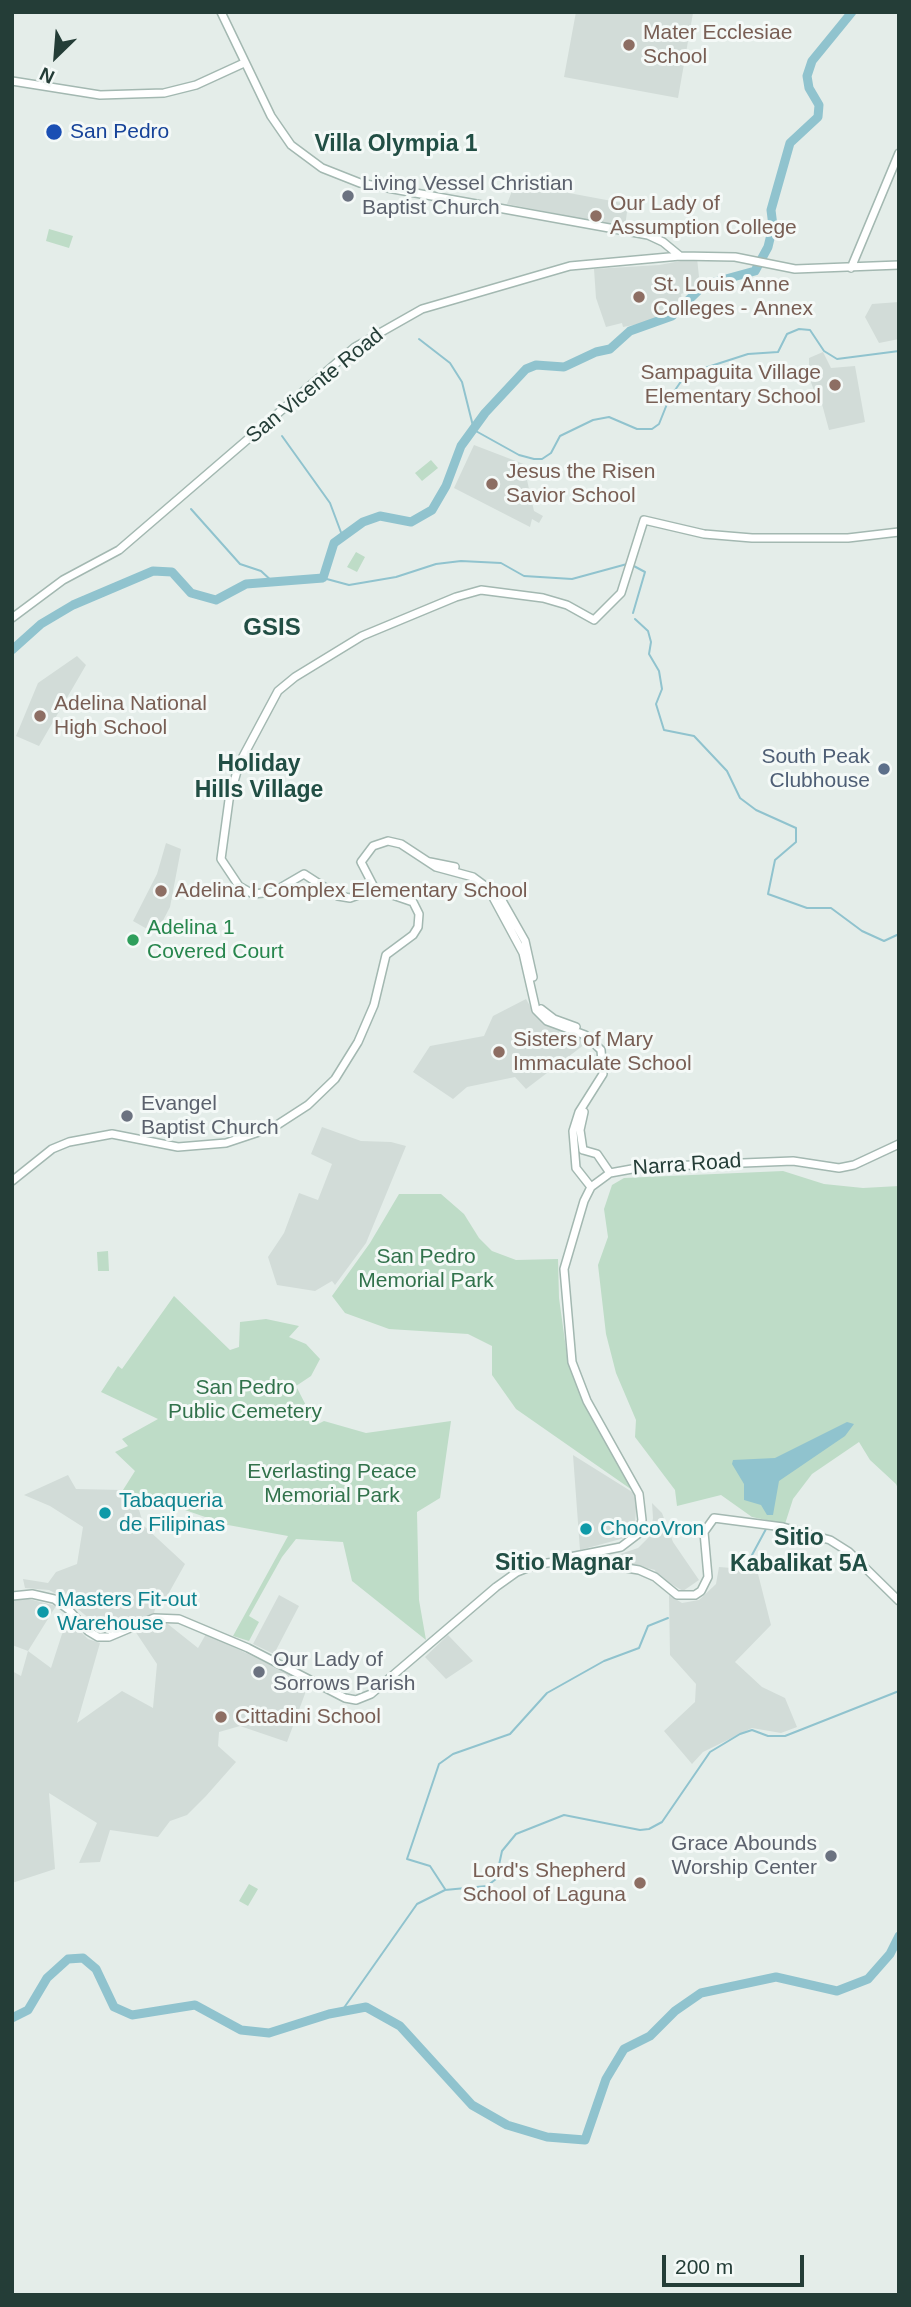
<!DOCTYPE html>
<style>
body{margin:0}
#map{position:relative;width:911px;height:2307px;overflow:hidden;background:#e4ede9;font-family:Helvetica,sans-serif}
canvas{display:block}
.frame{position:absolute;inset:0;border:14px solid #243d37;pointer-events:none}
.north{position:absolute;left:21px;top:21px;width:70px;height:70px;-webkit-text-stroke:5px #f4f9f7;paint-order:stroke;rotate:205deg;font-size:19px;font-weight:700;line-height:28px;text-align:center;color:#243d37}
.north::after{content:'';display:block;margin:auto;width:24px;height:32px;background:#243d37;clip-path:polygon(50% 0,100% 100%,50% 72%,0 100%)}
.scale{position:absolute;left:662px;top:2255px;width:142px;height:32px;box-sizing:border-box;border:4px solid #243d37;border-top:0;padding-left:9px;font-size:21px;line-height:24px;white-space:nowrap;color:#243d37;-webkit-text-stroke:5px #f4f9f7;paint-order:stroke}
</style>
<div id="map">
<canvas width="911" height="2307"></canvas>
<div class="frame"></div>
<div class="north">N</div>
<div class="scale">200 m</div>
</div>
<script>
const ctx = document.querySelector('canvas').getContext('2d');
ctx.lineJoin = 'round';
function fill(path, color) {
  ctx.fillStyle = color;
  ctx.fill(path, 'evenodd');
}
function shape(rows) {
  const path = new Path2D();
  for (const r of rows) {
    path.moveTo(r[0], r[1]);
    for (let i = 2; i < r.length; i += 2) path.lineTo(r[i], r[i + 1]);
  }
  return path;
}
function stroke(path, color, width, dash) {
  ctx.strokeStyle = color;
  ctx.lineWidth = width;
  ctx.lineCap = dash ? 'butt' : 'round';
  ctx.setLineDash(dash || []);
  ctx.stroke(path);
}
function label(font, color, halo, rows, align = 'center') {
  ctx.font = font + ' Helvetica,sans-serif';
  ctx.lineWidth = 6;
  ctx.setLineDash([]);
  ctx.textBaseline = 'middle';
  ctx.strokeStyle = halo;
  ctx.fillStyle = color;
  for (const [text, x, y, turn = 0] of rows) {
    ctx.save();
    ctx.translate(x, y);
    ctx.rotate((+turn || 0) * Math.PI / 180);
    ctx.textAlign = isNaN(turn) ? turn : align;
    if (halo) ctx.strokeText(text, 0, 0);
    ctx.fillText(text, 0, 0);
    ctx.restore();
  }
}
const built = shape([
 [576,12,693,13,678,98,564,77],
 [515,183,628,204,625,227,507,204],
 [697,258,700,286,681,294,682,301,674,311,661,320,623,327,622,323,606,327,596,298,594,269,659,265],
 [899,302,899,339,879,343,865,317,872,304],
 [823,352,831,368,855,366,865,422,829,430,819,393,815,393,809,377,809,358],
 [474,445,534,468,527,480,534,511,543,516,539,523,532,519,530,527,454,488],
 [77,656,86,665,39,746,16,736,38,683],
 [166,843,181,849,170,907,156,934,133,921,157,874],
 [526,999,534,1013,589,1041,526,1089,515,1077,467,1087,453,1099,413,1072,430,1046,484,1036,493,1016],
 [322,1127,361,1141,391,1142,406,1146,366,1243,335,1285,332,1281,315,1291,277,1285,268,1257,284,1233,299,1193,318,1200,332,1164,311,1154],
 [573,1455,637,1495,635,1525,628,1537,580,1550],
 [68,1475,76,1489,123,1490,135,1497,144,1526,185,1564,166,1598,158,1597,154,1613,117,1629,103,1630,66,1599,49,1590,25,1588,23,1579,48,1583,56,1572,77,1564,83,1527,50,1506,24,1495],
 [652,1503,662,1513,673,1542,699,1580,683,1591,656,1575,655,1570,608,1558,638,1548,650,1536,653,1518],
 [719,1567,757,1570,771,1625,735,1662,762,1687,785,1698,797,1727,781,1733,752,1728,703,1752,692,1764,664,1731,695,1702,696,1684,670,1655,669,1595,682,1603,699,1600,716,1584],
 [279,1595,299,1606,274,1654,253,1644],
 [25,1598,56,1606,28,1651,51,1668,62,1634,71,1622,88,1639,100,1643,77,1723,122,1691,153,1708,157,1664,135,1631,164,1621,198,1648,206,1634,309,1683,287,1742,240,1726,219,1732,218,1746,236,1762,206,1796,187,1815,170,1821,158,1837,110,1830,100,1862,79,1863,97,1823,49,1793,55,1869,12,1883,12,1671,21,1676,28,1651,12,1645,12,1599],
 [448,1635,473,1661,446,1679,425,1657]
]);
const green = shape([
 [49,229,73,236,69,248,46,241],
 [431,460,438,468,422,481,415,473],
 [356,552,365,557,357,572,347,567],
 [783,1171,824,1184,863,1188,899,1186,899,1491,896,1484,870,1460,859,1442,812,1474,793,1499,785,1524,752,1517,721,1495,677,1506,675,1490,635,1437,636,1420,616,1373,606,1334,598,1265,608,1237,604,1209,612,1185,624,1178],
 [399,1194,441,1194,464,1214,479,1238,492,1251,516,1260,558,1259,559,1298,568,1363,578,1388,635,1492,516,1409,492,1375,492,1346,468,1334,389,1329,345,1313,332,1296,370,1243],
 [108,1251,109,1271,98,1271,97,1252],
 [174,1296,230,1350,239,1347,240,1322,266,1319,299,1326,289,1337,306,1344,320,1359,311,1376,296,1386,316,1425,324,1421,366,1433,451,1421,440,1498,417,1512,419,1600,426,1640,352,1581,343,1542,296,1539,282,1557,249,1616,259,1622,249,1641,233,1636,288,1536,228,1525,145,1496,135,1497,123,1490,135,1471,115,1452,128,1446,122,1439,158,1419,101,1392,118,1366,122,1369],
 [249,1884,258,1889,248,1906,239,1901]
]);
const water = shape([
 [847,1422,854,1424,845,1436,779,1481,773,1515,767,1515,761,1505,744,1500,744,1484,732,1464,733,1460,775,1458]
]);
const stream = shape([
 [419,339,450,363,462,382,474,430,519,455,534,459,542,459,551,453,560,436,593,420,609,417,637,429,652,429,659,424,669,399,686,374,748,354,778,352,787,334,799,329,810,330,824,351,837,359,899,351],
 [282,436,330,503,342,535],
 [191,509,240,564,261,571,274,583],
 [632,565,645,572,633,613],
 [323,578,349,585,396,577,436,564,461,561,501,563,524,576,572,579,627,564],
 [635,619,648,631,651,642,649,654,659,671,662,689,656,704,664,730,694,736,727,771,740,798,756,810,796,828,796,842,775,860,768,894,807,908,831,908,862,931,884,941,899,934],
 [745,1568,766,1529],
 [445,1889,430,1866,407,1859,439,1764,453,1754,510,1734,547,1693,604,1661,639,1648,648,1626,668,1618],
 [341,2012,417,1904,445,1890,487,1886,496,1879,502,1851,516,1834,564,1815,640,1830,649,1829,662,1822,710,1752,740,1734,752,1730,768,1736,785,1736,899,1691]
]);
const river = shape([
 [12,650,41,624,73,605,153,571,172,572,191,593,216,600,246,584,323,578,334,543,363,522,380,516,411,522,432,510,446,486,461,446,485,413,526,369,536,365,564,367,596,352,610,349,630,331,672,316,704,285,755,271,768,247,773,226,771,210,790,143,818,117,819,105,809,88,807,76,812,61,852,12],
 [12,2018,28,2010,47,1978,68,1959,83,1958,96,1969,114,2007,132,2015,195,2005,241,2030,269,2033,329,2014,366,2007,400,2026,472,2105,507,2125,547,2137,585,2140,606,2079,624,2049,650,2036,675,2011,701,1993,776,1977,837,1991,868,1979,890,1954,899,1936]
]);
const secondary = shape([
 [221,12,271,116,291,145,322,168,360,183,648,235,663,242,680,256],
 [12,81,100,95,164,93,196,85,244,63],
 [851,268,899,153],
 [12,618,63,580,119,550,355,347,422,309,570,266,680,256,735,257,795,269,899,265],
 [430,862,455,867],
 [375,889,350,898,338,896,304,874,273,892,253,894,239,886,221,859,229,800,239,764,278,691,295,677,362,636,456,597,481,590,543,598,567,605,594,620,621,593,644,520,704,534,752,538,848,538,899,532],
 [496,890,525,941,533,977],
 [541,1009,554,1019,576,1027],
 [583,1150,580,1130,584,1112],
 [583,1150,597,1154,610,1173],
 [12,1181,52,1149,69,1142,112,1134,178,1147,226,1143,274,1127,308,1105,335,1079,358,1042,374,1005,386,955,413,935,418,927,419,914,413,902,375,889,361,862,373,846,388,841,401,844,436,867,473,877,488,888,523,953,536,1010,547,1021,585,1035,601,1050,603,1074,579,1112,573,1131,576,1168,591,1187],
 [570,1557,621,1547,638,1534,642,1520,639,1494,587,1401,572,1362,564,1269,584,1201,591,1187,610,1173,643,1167,793,1161,839,1168,854,1165,899,1144],
 [12,1596,32,1594,54,1599,69,1610,88,1631,98,1637,109,1637,154,1618,179,1619,248,1648,345,1698,356,1700,371,1694,496,1587,517,1572,537,1564,576,1560,639,1570,655,1577,677,1595,695,1595,701,1591,708,1577,704,1532,714,1518,783,1527,830,1540,849,1552,899,1601]
]);
const markers = [
 [629,45,7,"#8d6e63"],
 [54,132,9,"#1a4fb4"],
 [348,196,7,"#6b7280"],
 [596,216,7,"#8d6e63"],
 [639,297,7,"#8d6e63"],
 [835,385,7,"#8d6e63"],
 [492,484,7,"#8d6e63"],
 [40,716,7,"#8d6e63"],
 [884,769,7,"#5c6f8a"],
 [161,891,7,"#8d6e63"],
 [133,940,7,"#2e9e5b"],
 [499,1052,7,"#8d6e63"],
 [127,1116,7,"#6b7280"],
 [105,1513,7,"#0f9aa8"],
 [586,1529,7,"#0f9aa8"],
 [43,1612,7,"#0f9aa8"],
 [259,1672,7,"#6b7280"],
 [221,1717,7,"#8d6e63"],
 [831,1856,7,"#6b7280"],
 [640,1883,7,"#8d6e63"]
];
const educationNames = [
 ["Mater Ecclesiae",643,33],
 ["School",643,57],
 ["Our Lady of",610,204],
 ["Assumption College",610,228],
 ["St. Louis Anne",653,285],
 ["Colleges - Annex",653,309],
 ["Sampaguita Village",821,373,"right"],
 ["Elementary School",821,397,"right"],
 ["Jesus the Risen",506,472],
 ["Savior School",506,496],
 ["Adelina National",54,704],
 ["High School",54,728],
 ["Adelina I Complex Elementary School",175,891],
 ["Sisters of Mary",513,1040],
 ["Immaculate School",513,1064],
 ["Cittadini School",235,1717],
 ["Lord's Shepherd",626,1871,"right"],
 ["School of Laguna",626,1895,"right"]
];
const transitNames = [
 ["San Pedro",70,132]
];
const worshipNames = [
 ["Living Vessel Christian",362,184],
 ["Baptist Church",362,208],
 ["Evangel",141,1104],
 ["Baptist Church",141,1128],
 ["Our Lady of",273,1660],
 ["Sorrows Parish",273,1684],
 ["Grace Abounds",817,1844,"right"],
 ["Worship Center",817,1868,"right"]
];
const streetNames = [
 ["San Vicente Road",315,386,-39],
 ["Narra Road",687,1165,-4]
];
const serviceNames = [
 ["South Peak",870,757],
 ["Clubhouse",870,781]
];
const leisureNames = [
 ["Adelina 1",147,928],
 ["Covered Court",147,952]
];
const parkNames = [
 ["San Pedro",426,1257],
 ["Memorial Park",426,1281],
 ["San Pedro",245,1388],
 ["Public Cemetery",245,1412],
 ["Everlasting Peace",332,1472],
 ["Memorial Park",332,1496]
];
const cultureNames = [
 ["Tabaqueria",119,1501],
 ["de Filipinas",119,1525],
 ["ChocoVron",600,1529],
 ["Masters Fit-out",57,1600],
 ["Warehouse",57,1624]
];
const neighbourhoodNames = [
 ["Villa Olympia 1",396,145],
 ["Holiday",259,765],
 ["Hills Village",259,791],
 ["Sitio",799,1539],
 ["Kabalikat 5A",799,1565],
 ["Sitio Magnar",564,1564]
];
const quarterNames = [
 ["GSIS",272,628]
];
fill(built, '#d2dcd8');
fill(green, '#bedcc7');
fill(water, '#90c3ce');
stroke(stream, '#90c3ce', 2);
stroke(river, '#90c3ce', 9);
stroke(secondary, '#a3b8b1', 10);
stroke(secondary, '#fff', 7);
for (const [x, y, r, color] of markers) {
  const dot = new Path2D();
  dot.arc(x, y, r, 0, 2 * Math.PI);
  ctx.fillStyle = color;
  ctx.fill(dot);
  stroke(dot, '#f4f9f7', 2.5);
}
label('21px', '#785e54', '#f4f9f7', educationNames, 'left');
label('21px', '#164399', '#f4f9f7', transitNames, 'left');
label('21px', '#5b616d', '#f4f9f7', worshipNames, 'left');
label('21px', '#243d37', '#f4f9f7', streetNames);
label('21px', '#4e5e75', '#f4f9f7', serviceNames, 'right');
label('21px', '#27864d', '#f4f9f7', leisureNames, 'left');
label('21px', '#31724b', '#f4f9f7', parkNames);
label('21px', '#0d838f', '#f4f9f7', cultureNames, 'left');
label('bold 23px', '#214e44', '#f4f9f7', neighbourhoodNames);
label('bold 24px', '#214e44', '#f4f9f7', quarterNames);
</script>
